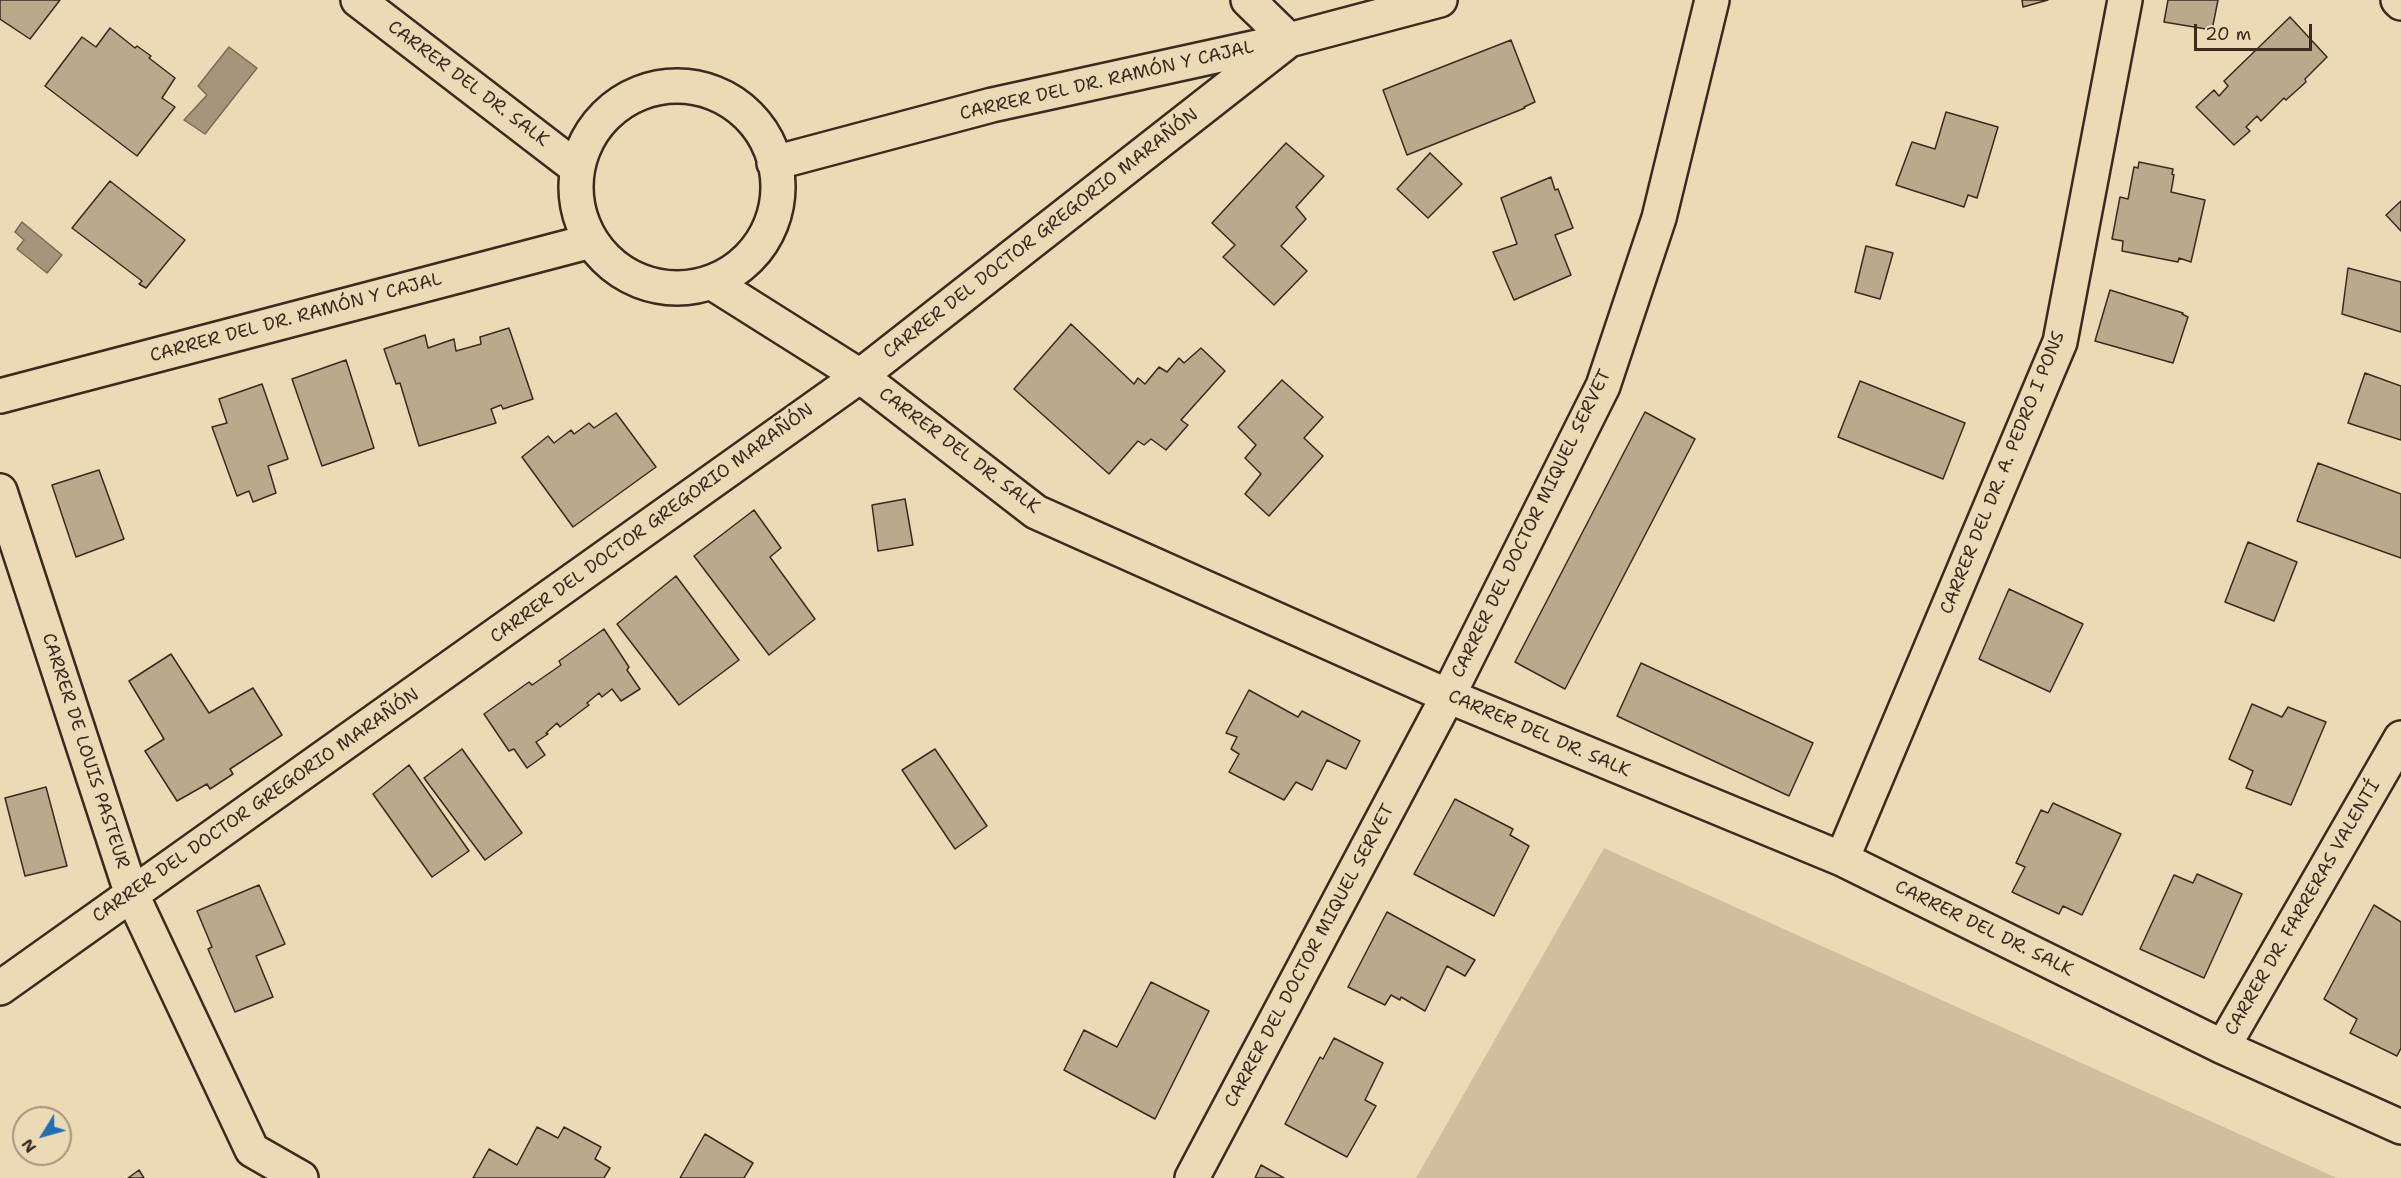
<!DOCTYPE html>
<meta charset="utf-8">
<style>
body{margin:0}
#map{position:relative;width:2401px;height:1178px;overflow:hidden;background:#ecdab7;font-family:"Shantell Sans",sans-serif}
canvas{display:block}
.north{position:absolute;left:12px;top:1106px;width:60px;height:60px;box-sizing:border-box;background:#ecdab7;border:2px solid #a5947a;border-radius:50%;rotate:233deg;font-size:16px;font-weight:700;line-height:24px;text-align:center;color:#3b2a1e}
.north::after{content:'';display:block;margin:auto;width:21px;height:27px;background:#1f6fb2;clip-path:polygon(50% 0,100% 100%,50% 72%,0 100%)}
.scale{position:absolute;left:2194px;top:24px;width:118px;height:27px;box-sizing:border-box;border:3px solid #3b2a1e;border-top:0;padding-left:8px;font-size:18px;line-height:21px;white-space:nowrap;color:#3b2a1e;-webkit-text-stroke:4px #ecdab7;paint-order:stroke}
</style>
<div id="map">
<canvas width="2401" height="1178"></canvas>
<div class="north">N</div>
<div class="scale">20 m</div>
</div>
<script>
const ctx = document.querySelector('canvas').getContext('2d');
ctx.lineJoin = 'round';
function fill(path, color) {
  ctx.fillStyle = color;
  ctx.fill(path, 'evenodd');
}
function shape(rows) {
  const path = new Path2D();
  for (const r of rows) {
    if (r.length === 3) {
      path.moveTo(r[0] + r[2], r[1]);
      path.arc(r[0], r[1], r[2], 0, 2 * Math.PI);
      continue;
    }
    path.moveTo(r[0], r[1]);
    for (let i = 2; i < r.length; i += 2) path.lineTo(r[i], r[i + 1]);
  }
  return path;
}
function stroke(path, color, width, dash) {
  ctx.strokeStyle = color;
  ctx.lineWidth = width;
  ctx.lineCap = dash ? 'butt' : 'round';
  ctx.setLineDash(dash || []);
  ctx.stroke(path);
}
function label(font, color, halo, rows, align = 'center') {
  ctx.font = font + ' "Shantell Sans",sans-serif';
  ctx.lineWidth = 4.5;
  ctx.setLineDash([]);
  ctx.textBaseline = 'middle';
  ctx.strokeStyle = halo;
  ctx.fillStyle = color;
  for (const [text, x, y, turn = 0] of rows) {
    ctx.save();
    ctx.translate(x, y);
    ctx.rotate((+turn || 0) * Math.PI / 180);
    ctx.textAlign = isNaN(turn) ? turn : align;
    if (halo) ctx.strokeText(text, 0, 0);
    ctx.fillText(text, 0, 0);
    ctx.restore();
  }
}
const green = shape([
 [1604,848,2337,1178,1416,1178]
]);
const water = shape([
 [229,47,257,68,205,134,184,120,207,95,198,86,229,47],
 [22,222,62,255,47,273,17,249,24,240,15,232,22,222]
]);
const building = shape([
 [0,0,60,0,30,39,0,19,0,0],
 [2022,0,2048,0,2023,7,2022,0],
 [2168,0,2218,0,2212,30,2164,22,2168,0],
 [2290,17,2327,57,2305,79,2306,82,2286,100,2284,98,2261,121,2257,116,2246,127,2250,131,2234,145,2196,107,2214,90,2219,96,2228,86,2224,81,2290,17],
 [110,28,135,48,137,46,151,56,149,58,175,78,162,98,175,107,137,156,45,86,82,37,96,47,110,28],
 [1511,40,1535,102,1524,107,1525,108,1407,155,1383,90,1511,40],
 [1946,112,1998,127,1977,198,1968,195,1964,207,1896,185,1912,142,1935,149,1946,112],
 [1286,143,1324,176,1296,207,1306,219,1281,246,1307,271,1274,305,1223,257,1235,245,1212,223,1286,143],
 [1430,153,1462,184,1428,218,1397,189,1430,153],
 [2139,162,2173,169,2172,174,2174,175,2171,192,2205,200,2191,262,2179,258,2178,262,2122,251,2123,241,2112,239,2120,197,2128,199,2134,167,2138,168,2139,162],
 [1551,177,1555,190,1558,189,1573,228,1555,235,1571,275,1514,300,1493,252,1517,244,1501,198,1551,177],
 [110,181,185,240,146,288,139,284,142,281,72,228,110,181],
 [2401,201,2401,231,2386,215,2401,201],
 [1866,246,1893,253,1880,299,1855,292,1866,246],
 [2348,268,2401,282,2401,332,2342,314,2348,268],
 [2110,290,2183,313,2182,314,2188,317,2173,363,2095,341,2110,290],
 [1071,324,1134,384,1138,378,1145,384,1159,367,1167,372,1179,358,1184,363,1201,348,1225,371,1181,420,1188,425,1166,450,1151,439,1144,445,1138,441,1109,474,1014,389,1071,324],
 [509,328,533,399,503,409,501,405,491,409,496,423,419,446,400,383,396,384,384,349,425,335,428,348,454,339,456,351,481,344,480,337,509,328],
 [346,360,374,448,322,466,292,379,346,360],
 [2365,373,2401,386,2401,440,2348,423,2365,373],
 [1282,380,1323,417,1304,438,1323,456,1269,516,1245,494,1261,474,1245,458,1256,445,1238,427,1282,380],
 [1860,381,1965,423,1943,479,1838,437,1860,381],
 [262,384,288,459,268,466,276,493,253,502,249,491,237,496,212,427,227,423,219,399,262,384],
 [1645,412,1695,439,1565,689,1515,662,1645,412],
 [616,413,656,467,573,527,522,457,548,436,554,443,571,430,574,434,589,423,594,428,616,413],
 [2318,463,2401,494,2401,558,2297,521,2318,463],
 [99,470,124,539,76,557,52,485,99,470],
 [905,499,913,545,878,551,872,505,905,499],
 [754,510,781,548,770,557,815,619,769,655,694,556,754,510],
 [2248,542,2297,562,2274,621,2225,602,2248,542],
 [676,576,739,660,679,705,617,624,676,576],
 [2009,589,2083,624,2050,692,1979,659,2009,589],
 [604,629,629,667,627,670,640,689,621,701,612,689,602,697,599,693,587,703,589,705,560,727,557,723,546,733,548,734,536,742,545,755,527,768,514,749,509,751,484,714,529,682,532,685,561,665,559,661,604,629],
 [171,654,209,713,253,688,282,735,230,769,233,774,210,789,207,784,177,801,145,751,164,739,129,681,171,654],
 [1641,663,1813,743,1789,796,1617,716,1641,663],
 [1249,690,1298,717,1302,711,1360,741,1346,769,1327,760,1312,790,1296,782,1284,800,1229,772,1239,754,1231,749,1237,737,1226,733,1249,690],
 [2252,704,2282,717,2288,707,2326,722,2291,805,2246,788,2253,771,2229,759,2252,704],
 [462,749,522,833,485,860,424,778,462,749],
 [935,749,987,826,955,849,902,770,935,749],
 [409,765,469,851,432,877,373,794,409,765],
 [46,787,67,866,25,876,5,798,46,787],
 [1455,799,1513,829,1510,835,1529,846,1494,916,1414,874,1455,799],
 [2053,803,2121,834,2082,915,2063,906,2059,914,2012,892,2025,867,2016,863,2041,810,2048,813,2053,803],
 [2197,874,2242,894,2204,978,2140,949,2174,875,2193,883,2197,874],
 [259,885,285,944,256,956,273,997,235,1012,208,949,212,947,197,911,259,885],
 [2374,905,2401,922,2401,1048,2397,1056,2350,1033,2357,1019,2324,999,2374,905],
 [1387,912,1475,960,1465,976,1447,966,1425,1011,1401,997,1400,1000,1391,995,1385,1005,1348,987,1387,912],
 [1151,982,1209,1011,1155,1119,1064,1070,1084,1030,1117,1047,1151,982],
 [1334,1038,1383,1063,1365,1100,1376,1106,1347,1157,1285,1124,1320,1057,1323,1059,1334,1038],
 [537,1127,558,1138,564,1127,601,1147,595,1159,610,1168,604,1178,473,1178,489,1149,517,1165,537,1127],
 [705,1134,753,1163,744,1178,680,1178,705,1134],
 [1261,1165,1284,1178,1255,1178,1261,1165],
 [139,1170,144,1178,128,1178,139,1170]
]);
const minor = shape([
 [358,0,577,168],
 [2398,0,2401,3],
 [677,187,101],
 [774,163,992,105,1289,40,1440,0],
 [711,282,860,376,1036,512,1448,696,1842,859,2223,1047,2401,1127],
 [0,396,591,241],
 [0,491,132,895,252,1150,301,1178],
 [1842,859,2060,342,2125,0],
 [0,988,860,376,1289,40,1248,0],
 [2223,1047,2401,738],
 [1192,1178,1448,696,1603,386,1659,218,1712,0]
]);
const streetNames = [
 ["CARRER DEL DR. RAMÓN Y CAJAL",1107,81,-13],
 ["CARRER DEL DR. SALK",468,84,37],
 ["CARRER DEL DOCTOR GREGORIO MARAÑÓN",1041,234,-38],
 ["CARRER DEL DR. RAMÓN Y CAJAL",296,318,-15],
 ["CARRER DEL DR. SALK",959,451,37],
 ["CARRER DEL DR. A. PEDRO I PONS",2003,473,-68],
 ["CARRER DEL DOCTOR GREGORIO MARAÑÓN",652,524,-36],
 ["CARRER DEL DOCTOR MIQUEL SERVET",1532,524,-64],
 ["CARRER DEL DR. SALK",1539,734,23],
 ["CARRER DE LOUIS PASTEUR",85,751,72],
 ["CARRER DEL DOCTOR GREGORIO MARAÑÓN",256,806,-35],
 ["CARRER DR. FARRERAS VALENTÍ",2303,908,-60],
 ["CARRER DEL DR. SALK",1984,929,26],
 ["CARRER DEL DOCTOR MIQUEL SERVET",1310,956,-62]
];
fill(green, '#d0be9e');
fill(water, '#a6947b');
stroke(water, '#7b6a56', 1.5);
fill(building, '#bba98c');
stroke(building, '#3b2a1e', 1.5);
stroke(minor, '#3b2a1e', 38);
stroke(minor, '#ecdab7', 33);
label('18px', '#3b2a1e', '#ecdab7', streetNames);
</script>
